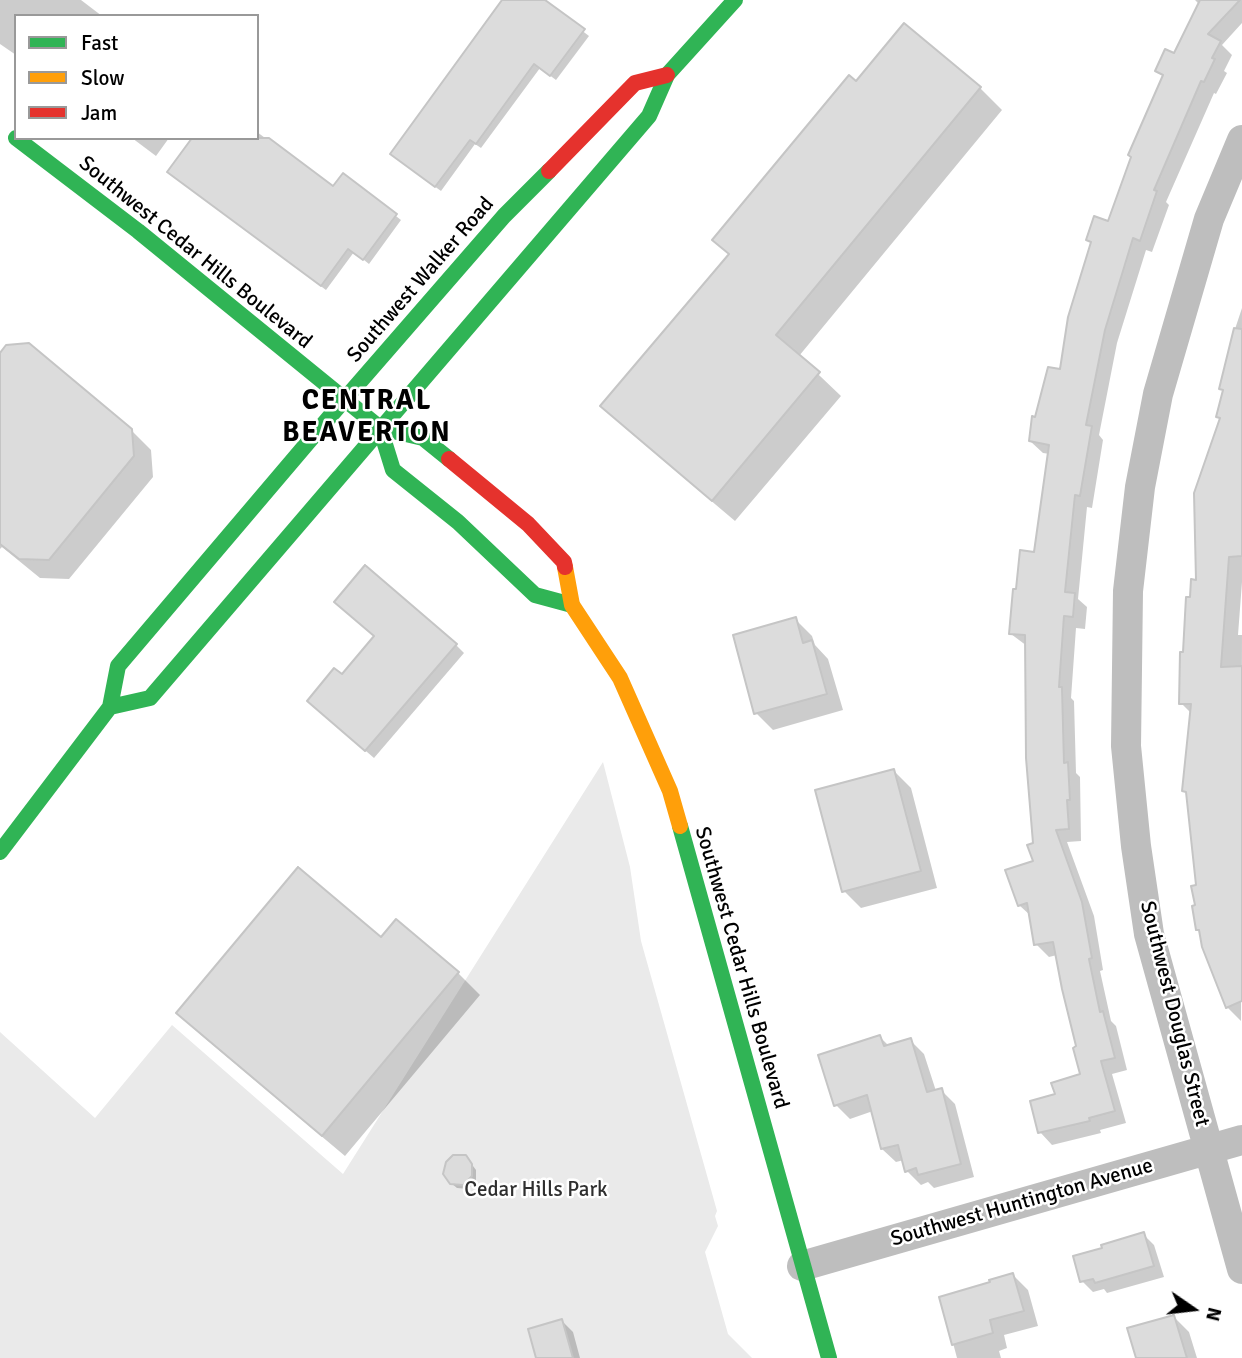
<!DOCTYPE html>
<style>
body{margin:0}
#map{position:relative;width:1242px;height:1358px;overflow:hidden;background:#fff;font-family:Signika,sans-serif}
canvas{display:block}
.legend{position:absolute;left:14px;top:14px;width:245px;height:126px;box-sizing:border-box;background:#fff;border:2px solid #999;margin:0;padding:9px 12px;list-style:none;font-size:21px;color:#000}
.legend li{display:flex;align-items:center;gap:14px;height:35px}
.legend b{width:35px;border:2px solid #999}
.north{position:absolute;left:1158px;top:1274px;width:70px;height:70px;-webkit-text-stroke:5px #fff;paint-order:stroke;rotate:104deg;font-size:19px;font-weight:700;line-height:28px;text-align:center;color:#000}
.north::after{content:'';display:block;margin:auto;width:24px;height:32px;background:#000;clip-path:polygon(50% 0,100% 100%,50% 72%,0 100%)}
</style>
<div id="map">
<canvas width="1242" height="1358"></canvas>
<ul class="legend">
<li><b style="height:9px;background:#30b455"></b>Fast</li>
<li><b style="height:9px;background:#ff9f0a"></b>Slow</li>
<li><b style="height:9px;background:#e5322d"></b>Jam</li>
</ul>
<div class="north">N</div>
</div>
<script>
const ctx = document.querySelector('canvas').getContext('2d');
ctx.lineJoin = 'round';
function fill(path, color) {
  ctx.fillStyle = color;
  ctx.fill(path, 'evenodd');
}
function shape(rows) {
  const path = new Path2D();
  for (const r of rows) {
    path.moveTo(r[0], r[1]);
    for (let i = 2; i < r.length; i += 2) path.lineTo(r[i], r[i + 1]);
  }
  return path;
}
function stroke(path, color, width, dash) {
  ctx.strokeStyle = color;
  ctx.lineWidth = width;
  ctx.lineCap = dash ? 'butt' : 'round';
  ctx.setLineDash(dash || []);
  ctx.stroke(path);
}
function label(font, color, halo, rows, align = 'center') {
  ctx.font = font + ' Signika,sans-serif';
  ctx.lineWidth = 5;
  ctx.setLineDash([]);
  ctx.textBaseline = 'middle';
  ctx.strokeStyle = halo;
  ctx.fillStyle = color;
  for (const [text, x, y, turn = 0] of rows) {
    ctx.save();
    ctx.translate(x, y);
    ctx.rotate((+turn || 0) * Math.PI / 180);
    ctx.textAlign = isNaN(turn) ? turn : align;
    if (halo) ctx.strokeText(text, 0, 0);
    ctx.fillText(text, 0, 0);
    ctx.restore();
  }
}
const green = shape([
 [603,762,630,867,641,941,717,1211,715,1216,718,1226,705,1252,728,1334,752,1358,0,1358,0,1032,95,1118,172,1025,343,1174]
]);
const shadow = shape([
 [0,0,81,0,102,16,16,16,16,55,0,44],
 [504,0,542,0,589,36,556,80,540,68,481,148,475,144,441,191,397,159],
 [1195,0,1242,0,1242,23,1222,45,1232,55,1224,71,1227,73,1216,94,1214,93,1166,202,1169,205,1152,252,1146,250,1117,343,1099,435,1103,440,1092,508,1087,507,1078,599,1087,607,1085,629,1076,628,1071,698,1074,701,1076,773,1080,777,1081,841,1067,842,1094,916,1103,970,1100,971,1111,1021,1116,1026,1127,1070,1112,1074,1126,1123,1100,1130,1101,1133,1052,1145,1040,1132,1057,1095,1082,1075,1078,1048,1057,955,1049,957,1036,944,1031,916,1019,905,1035,862,1034,844,1027,646,1011,634,1018,591,1035,554,1050,454,1043,453,1030,441,1037,419,1061,371,1093,244,1088,240,1109,223,1164,77,1157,71,1175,56,1200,5],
 [904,26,980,88,1002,110,799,356,841,396,735,521,625,428,603,406,730,255,715,240,856,83],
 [257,132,333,188,343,175,401,220,369,264,354,252,326,290,174,177,257,138],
 [132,138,169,138,156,156],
 [1242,308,1242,582,1238,635,1242,635,1241,1021,1227,1007,1201,933,1198,929,1198,886,1188,795,1184,791,1192,714,1181,703,1192,599,1197,582,1221,420,1218,417,1224,392,1221,389,1230,344],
 [0,356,131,430,151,450,153,477,69,579,40,578,2,547,0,549],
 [795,619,812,636,815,645,828,659,843,710,773,730,756,713],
 [376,637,456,645,464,653,374,758,317,709],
 [894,771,911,788,937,888,861,908,844,891],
 [396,921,458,973,480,995,345,1156,201,1035,179,1013,381,940],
 [880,1037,889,1046,910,1040,924,1054,936,1091,941,1090,955,1104,974,1177,934,1188,928,1182,921,1185,907,1171,904,1160,896,1162,882,1149,873,1111,850,1119,836,1105],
 [470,1162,476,1170,476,1181,468,1189,457,1188,451,1183],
 [1143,1234,1154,1245,1164,1277,1107,1293,1104,1289,1093,1292,1082,1281],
 [1013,1275,1028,1290,1038,1326,1004,1335,1007,1348,999,1351,1001,1358,957,1358,941,1298],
 [1174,1317,1189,1332,1197,1358,1137,1358],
 [562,1321,573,1332,580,1358,538,1358]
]);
const building = shape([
 [502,0,545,0,585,29,550,76,534,64,476,144,470,140,435,187,390,154,502,0],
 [1200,0,1240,0,1208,34,1221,41,1212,58,1215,59,1204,82,1201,81,1154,190,1157,191,1140,241,1133,238,1105,330,1086,425,1092,426,1080,496,1075,495,1065,592,1075,593,1073,617,1064,616,1059,687,1062,687,1064,763,1068,762,1070,800,1067,800,1069,829,1056,830,1082,902,1092,958,1089,959,1100,1012,1103,1011,1115,1058,1101,1061,1115,1111,1089,1118,1090,1121,1038,1133,1030,1101,1055,1094,1051,1083,1080,1074,1073,1048,1076,1046,1062,989,1053,942,1034,945,1027,903,1018,906,1005,870,1033,861,1027,845,1033,843,1026,758,1025,635,1009,634,1013,589,1016,589,1020,550,1034,552,1049,445,1029,441,1032,416,1035,417,1048,367,1060,369,1068,317,1091,242,1086,240,1094,216,1108,221,1131,157,1128,155,1163,75,1155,71,1165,49,1174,53,1200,0],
 [904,23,981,87,776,335,820,372,712,501,600,406,729,254,712,240,849,75,856,81,904,23],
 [192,138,269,138,333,186,343,173,397,214,363,260,348,249,321,286,167,172,192,138],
 [1234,328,1242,329,1242,556,1229,557,1221,667,1242,666,1242,1001,1226,1008,1202,947,1199,930,1196,930,1192,906,1195,905,1191,886,1196,885,1186,792,1182,791,1191,704,1179,704,1180,652,1183,652,1186,597,1190,597,1191,579,1196,580,1194,493,1220,418,1216,417,1223,390,1219,389,1234,328],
 [29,343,132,429,134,456,49,560,19,559,0,544,0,353,6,345,29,343],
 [365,565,457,644,365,751,307,701,334,668,342,674,374,636,334,602,365,565],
 [796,617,803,643,812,640,827,694,754,714,733,635,796,617],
 [894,769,921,871,842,892,815,790,894,769],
 [298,867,381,937,396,919,459,972,322,1136,176,1013,298,867],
 [880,1035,884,1046,911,1038,927,1092,942,1088,961,1164,918,1175,916,1168,905,1172,898,1145,881,1149,867,1095,834,1106,818,1055,880,1035],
 [453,1155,466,1155,472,1164,472,1176,463,1185,450,1184,443,1174,446,1162,453,1155],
 [1144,1232,1154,1266,1095,1283,1093,1279,1080,1282,1073,1256,1102,1248,1101,1245,1144,1232],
 [1013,1273,1024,1311,990,1320,993,1333,952,1345,939,1297,990,1282,989,1280,1013,1273],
 [1174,1315,1187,1358,1136,1358,1127,1328,1174,1315],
 [562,1319,573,1358,536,1358,528,1329,562,1319]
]);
const street = shape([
 [1242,140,1209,219,1158,394,1140,487,1128,591,1126,746,1136,846,1149,934,1242,1269],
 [802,1266,1242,1140]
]);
const fast = shape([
 [16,138,138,231,380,428,423,438,449,459],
 [380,428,393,470,458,522,535,595,572,605],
 [110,707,150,698,649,116,667,75,735,0],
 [680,826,829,1358],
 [0,852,110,707,118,666,344,400,504,216,549,171]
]);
const slow = shape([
 [565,567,572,605,620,678,670,791,680,826]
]);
const jam = shape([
 [549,171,635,83,667,75],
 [449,459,528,524,564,562,565,567]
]);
const streetNames = [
 ["Southwest Cedar Hills Boulevard",195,253,39],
 ["Southwest Walker Road",421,280,-49],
 ["Southwest Cedar Hills Boulevard",741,968,74],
 ["Southwest Douglas Street",1174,1014,76],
 ["Southwest Huntington Avenue",1022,1203,-16]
];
const parkNames = [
 ["Cedar Hills Park",536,1190]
];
const districtNames = [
 ["CENTRAL",367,402],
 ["BEAVERTON",367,434]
];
fill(green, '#eaeaea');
fill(shadow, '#0003');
fill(building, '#dcdcdc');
stroke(building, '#c5c5c5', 2);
stroke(street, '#bebebe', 30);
stroke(fast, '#30b455', 16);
stroke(slow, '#ff9f0a', 16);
stroke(jam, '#e5322d', 16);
label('21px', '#000', '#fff', streetNames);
label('21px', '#2f2f2f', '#fff', parkNames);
ctx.letterSpacing = '2px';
label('bold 28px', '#000', '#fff', districtNames);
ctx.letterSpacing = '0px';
</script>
